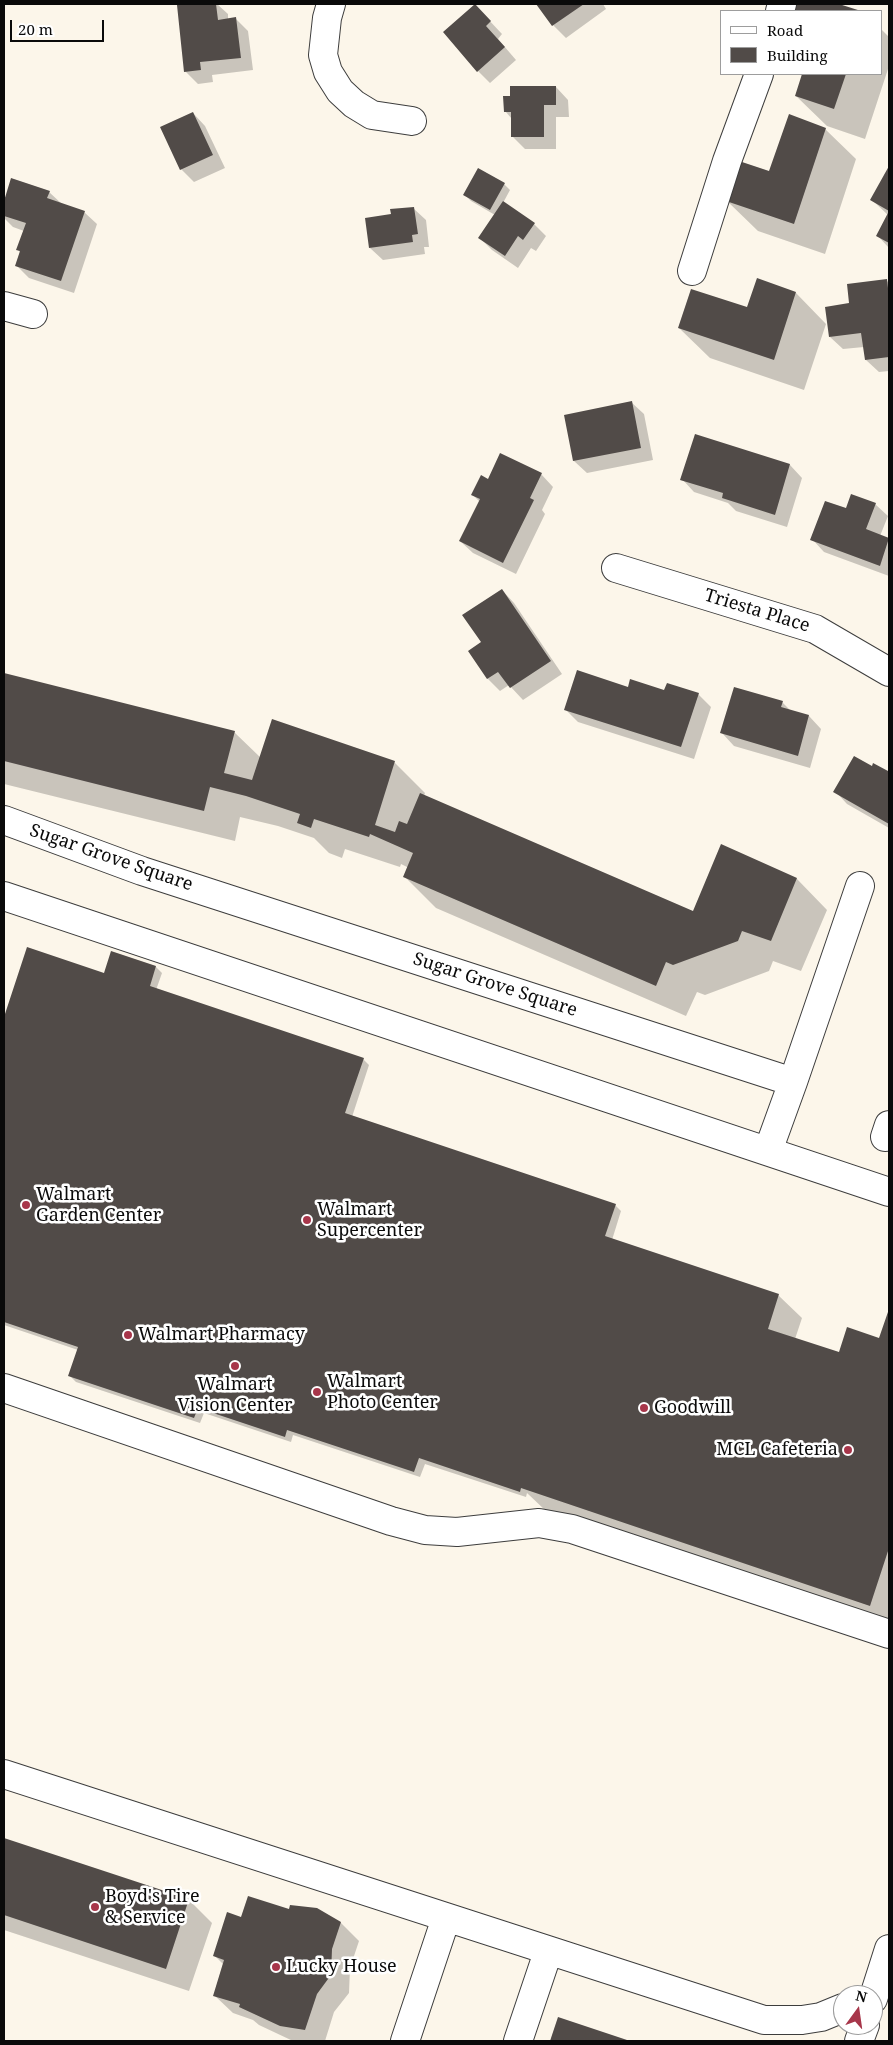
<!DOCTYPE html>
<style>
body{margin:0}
#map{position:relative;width:893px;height:2045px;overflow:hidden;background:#fcf6ea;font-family:"Noto Serif",serif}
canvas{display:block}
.frame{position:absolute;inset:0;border:5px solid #0a0a0a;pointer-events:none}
.legend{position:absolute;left:720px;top:10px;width:162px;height:65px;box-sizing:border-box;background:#fff;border:1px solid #9d9d9d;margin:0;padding:6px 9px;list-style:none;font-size:15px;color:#0a0a0a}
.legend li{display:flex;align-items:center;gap:10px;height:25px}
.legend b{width:25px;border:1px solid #9d9d9d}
.north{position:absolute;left:833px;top:1985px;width:50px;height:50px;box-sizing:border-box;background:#fff;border:1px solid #9d9d9d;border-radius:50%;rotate:14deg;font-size:14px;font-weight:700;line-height:20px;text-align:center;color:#0a0a0a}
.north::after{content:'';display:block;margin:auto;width:18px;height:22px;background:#a7364a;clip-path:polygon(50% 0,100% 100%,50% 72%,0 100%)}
.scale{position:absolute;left:10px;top:20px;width:94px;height:22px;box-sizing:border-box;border:2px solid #0a0a0a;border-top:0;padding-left:6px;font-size:15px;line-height:18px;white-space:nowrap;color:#0a0a0a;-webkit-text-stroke:4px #fff;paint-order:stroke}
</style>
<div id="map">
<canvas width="893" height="2045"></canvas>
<div class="frame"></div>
<ul class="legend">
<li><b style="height:6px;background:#fff"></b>Road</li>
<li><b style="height:14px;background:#514b48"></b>Building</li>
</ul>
<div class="north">N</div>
<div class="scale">20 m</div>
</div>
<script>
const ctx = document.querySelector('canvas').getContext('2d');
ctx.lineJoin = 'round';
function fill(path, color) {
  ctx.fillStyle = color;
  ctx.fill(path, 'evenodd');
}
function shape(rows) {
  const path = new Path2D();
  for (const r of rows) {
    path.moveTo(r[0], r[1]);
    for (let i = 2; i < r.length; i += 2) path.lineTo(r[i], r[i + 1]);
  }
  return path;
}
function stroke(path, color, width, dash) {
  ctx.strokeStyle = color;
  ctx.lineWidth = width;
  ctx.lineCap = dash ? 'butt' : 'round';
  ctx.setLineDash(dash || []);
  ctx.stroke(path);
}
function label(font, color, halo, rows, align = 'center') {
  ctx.font = font + ' "Noto Serif",serif';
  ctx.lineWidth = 5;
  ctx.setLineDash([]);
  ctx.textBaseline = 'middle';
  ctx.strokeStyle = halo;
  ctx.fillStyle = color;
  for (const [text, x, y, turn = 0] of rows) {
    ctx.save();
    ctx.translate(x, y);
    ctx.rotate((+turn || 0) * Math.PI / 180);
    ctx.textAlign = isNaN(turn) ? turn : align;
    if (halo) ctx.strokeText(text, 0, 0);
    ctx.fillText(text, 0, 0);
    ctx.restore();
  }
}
const shadow = shape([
 [197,4,217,4,228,14,228,20,236,19,248,31,253,70,212,75,213,82,198,84,185,71,178,6],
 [538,4,603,4,606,9,566,38,553,25],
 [793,4,836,4,858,11,790,11],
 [487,18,502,34,498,39,516,60,490,83,478,71],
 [882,30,889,37,889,66,865,139,827,126,796,96,803,74,882,74],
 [556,87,568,100,569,117,556,117,556,149,525,149,512,136,512,119,505,111],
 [193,113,205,126,225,168,194,182,181,169],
 [825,129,856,159,825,254,758,231,727,201,770,173],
 [889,168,889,248,877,235,888,215,872,200],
 [12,180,49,192,62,204,84,212,97,224,74,293,29,278,16,265,21,253,18,250,24,231,13,227,4,218,4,205],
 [504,184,510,190,503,203,534,224,546,236,536,251,531,248,518,268,492,250,480,238,495,215,471,201,465,195],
 [413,208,426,220,429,247,424,247,425,254,383,260,370,248,392,215],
 [886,280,889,283,889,371,879,372,866,360,864,347,843,349,830,337],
 [796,293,826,324,804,390,710,358,679,328,748,309],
 [631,402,644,414,653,460,587,473,574,461,565,416],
 [790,465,802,478,787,527,736,511,728,503,694,492,682,479],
 [541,474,553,487,542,510,545,514,516,574,473,553,460,541,480,502,473,495,489,480],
 [875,504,888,516,880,536,889,539,889,576,824,552,812,539,846,510],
 [502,590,514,603,562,674,523,700,509,685,500,691,488,679,469,651,482,642],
 [4,675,234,732,261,758,394,762,425,793,424,796,693,913,722,846,797,879,827,910,801,971,773,961,769,971,705,995,697,992,686,1016,436,908,405,877,409,868,401,864,400,867,345,849,342,858,329,853,314,838,278,826,240,817,235,841,4,784],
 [628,688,698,694,711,707,694,759,578,722,566,710],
 [782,702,791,711,809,716,821,729,810,768,734,746,722,733],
 [889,771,889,828,847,804,835,791],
 [28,949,104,974,156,967,162,973,156,990,363,1059,369,1065,352,1117,615,1205,621,1211,612,1240,778,1295,802,1318,795,1339,840,1354,884,1341,881,1338,889,1312,889,1627,546,1511,527,1493,526,1497,425,1464,420,1477,293,1435,291,1442,204,1413,200,1423,76,1382,70,1376,78,1350,4,1325,4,1021],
 [4,1839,189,1900,212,1923,189,1991,4,1930],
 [242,1918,341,1923,359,1941,350,1968,349,1993,334,2012,325,2041,293,2041,259,2025,253,2020,233,2013,214,1995,223,1964,215,1956],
 [559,2018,627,2041,551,2041]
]);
const building = shape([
 [216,4,218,20,236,17,241,58,200,62,201,70,184,72,177,5],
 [475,4,491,21,486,26,505,47,477,72,443,32],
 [536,4,584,4,552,26],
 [792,4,839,4,861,11,789,11],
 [802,74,846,74,834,109,795,96],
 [510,86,556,86,556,105,544,105,544,137,511,137,511,112,504,112,503,96,510,96],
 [193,112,213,155,180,170,160,127],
 [789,114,826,128,794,224,726,201,739,161,769,171],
 [889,166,889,243,876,236,889,211,870,200],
 [478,168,505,183,490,210,463,195],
 [11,178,50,191,47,198,85,211,61,281,15,266,20,251,16,250,26,223,4,216,4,201],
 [503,201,535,223,523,240,518,236,505,256,478,238],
 [414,207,418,234,412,235,413,242,369,248,365,218,391,214,390,209],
 [757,278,796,292,774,360,678,328,691,289,747,307],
 [887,279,889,297,889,357,865,360,861,333,829,337,825,307,849,303,847,284],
 [632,401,641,448,573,461,564,415],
 [695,434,790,464,775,515,722,498,723,493,680,480],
 [500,453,542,473,530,498,534,500,503,563,459,541,480,499,471,495,481,475,488,479],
 [851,494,876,503,866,529,889,538,880,566,810,540,825,501,846,508],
 [502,589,551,661,510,688,498,672,487,679,468,651,481,642,462,615],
 [577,670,628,687,630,679,664,690,667,683,699,693,681,747,564,710],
 [4,673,235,731,224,773,252,780,272,719,395,761,375,825,395,832,399,821,407,824,420,793,693,911,721,844,797,878,771,941,742,931,738,941,673,965,666,962,656,986,403,877,413,853,370,834,369,837,314,819,311,828,297,823,300,814,246,796,210,787,204,811,4,761],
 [734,687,783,701,781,707,809,715,798,756,720,733],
 [854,756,872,766,873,763,888,771,889,769,889,824,833,792],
 [27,947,104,973,111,951,156,966,150,986,364,1058,345,1113,616,1204,605,1236,779,1294,768,1329,839,1352,847,1327,879,1338,889,1309,889,1548,870,1606,521,1488,520,1492,419,1458,414,1472,287,1430,285,1437,198,1408,194,1418,68,1376,78,1347,4,1322,4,1017],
 [4,1838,189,1899,166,1969,4,1915],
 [248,1896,289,1909,290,1905,317,1908,341,1922,332,1949,331,1975,317,1994,305,2030,280,2026,239,2007,240,2004,213,1996,224,1960,213,1956,227,1912,241,1917],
 [558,2017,630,2041,550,2041]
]);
const minor = shape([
 [331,4,327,18,323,55,328,72,340,91,354,104,372,115,412,121],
 [780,11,782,4],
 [692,271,727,161,759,74],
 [4,306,33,314],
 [616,568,815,629,889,672],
 [4,820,142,871,793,1082,860,886],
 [4,896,889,1192],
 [885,1137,889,1125],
 [768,1151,793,1082],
 [4,1388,391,1521,425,1530,457,1532,539,1523,572,1529,889,1634],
 [4,1774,764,2020,802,2020,821,2017,843,2008],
 [873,1999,889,1949],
 [405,2041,446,1918],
 [518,2041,548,1952],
 [859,2041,865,2025]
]);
const markers = [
 [26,1205,5,"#a7364a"],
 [307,1220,5,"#a7364a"],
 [128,1335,5,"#a7364a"],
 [235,1366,5,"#a7364a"],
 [317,1392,5,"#a7364a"],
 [644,1408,5,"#a7364a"],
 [848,1450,5,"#a7364a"],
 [95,1907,5,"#a7364a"],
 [276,1967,5,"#a7364a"]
];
const streetNames = [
 ["Triesta Place",757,611,17],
 ["Sugar Grove Square",111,858,19],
 ["Sugar Grove Square",495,985,18]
];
const poiNames = [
 ["Walmart",36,1195],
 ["Garden Center",36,1216],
 ["Walmart",317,1210],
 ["Supercenter",317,1231],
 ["Walmart Pharmacy",138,1335],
 ["Walmart",327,1382],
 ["Photo Center",327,1403],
 ["Walmart",235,1385,"center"],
 ["Vision Center",235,1406,"center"],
 ["Goodwill",654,1408],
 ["MCL Cafeteria",838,1450,"right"],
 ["Boyd's Tire",105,1897],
 ["& Service",105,1918],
 ["Lucky House",286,1967]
];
fill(shadow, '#0003');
fill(building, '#514b48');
stroke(minor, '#3d3d3d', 30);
stroke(minor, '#fff', 28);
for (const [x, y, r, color] of markers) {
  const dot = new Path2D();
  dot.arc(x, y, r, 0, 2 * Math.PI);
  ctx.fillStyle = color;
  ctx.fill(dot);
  stroke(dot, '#fff', 2);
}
label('18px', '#0a0a0a', '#fff', streetNames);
label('18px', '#0a0a0a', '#fff', poiNames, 'left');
</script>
